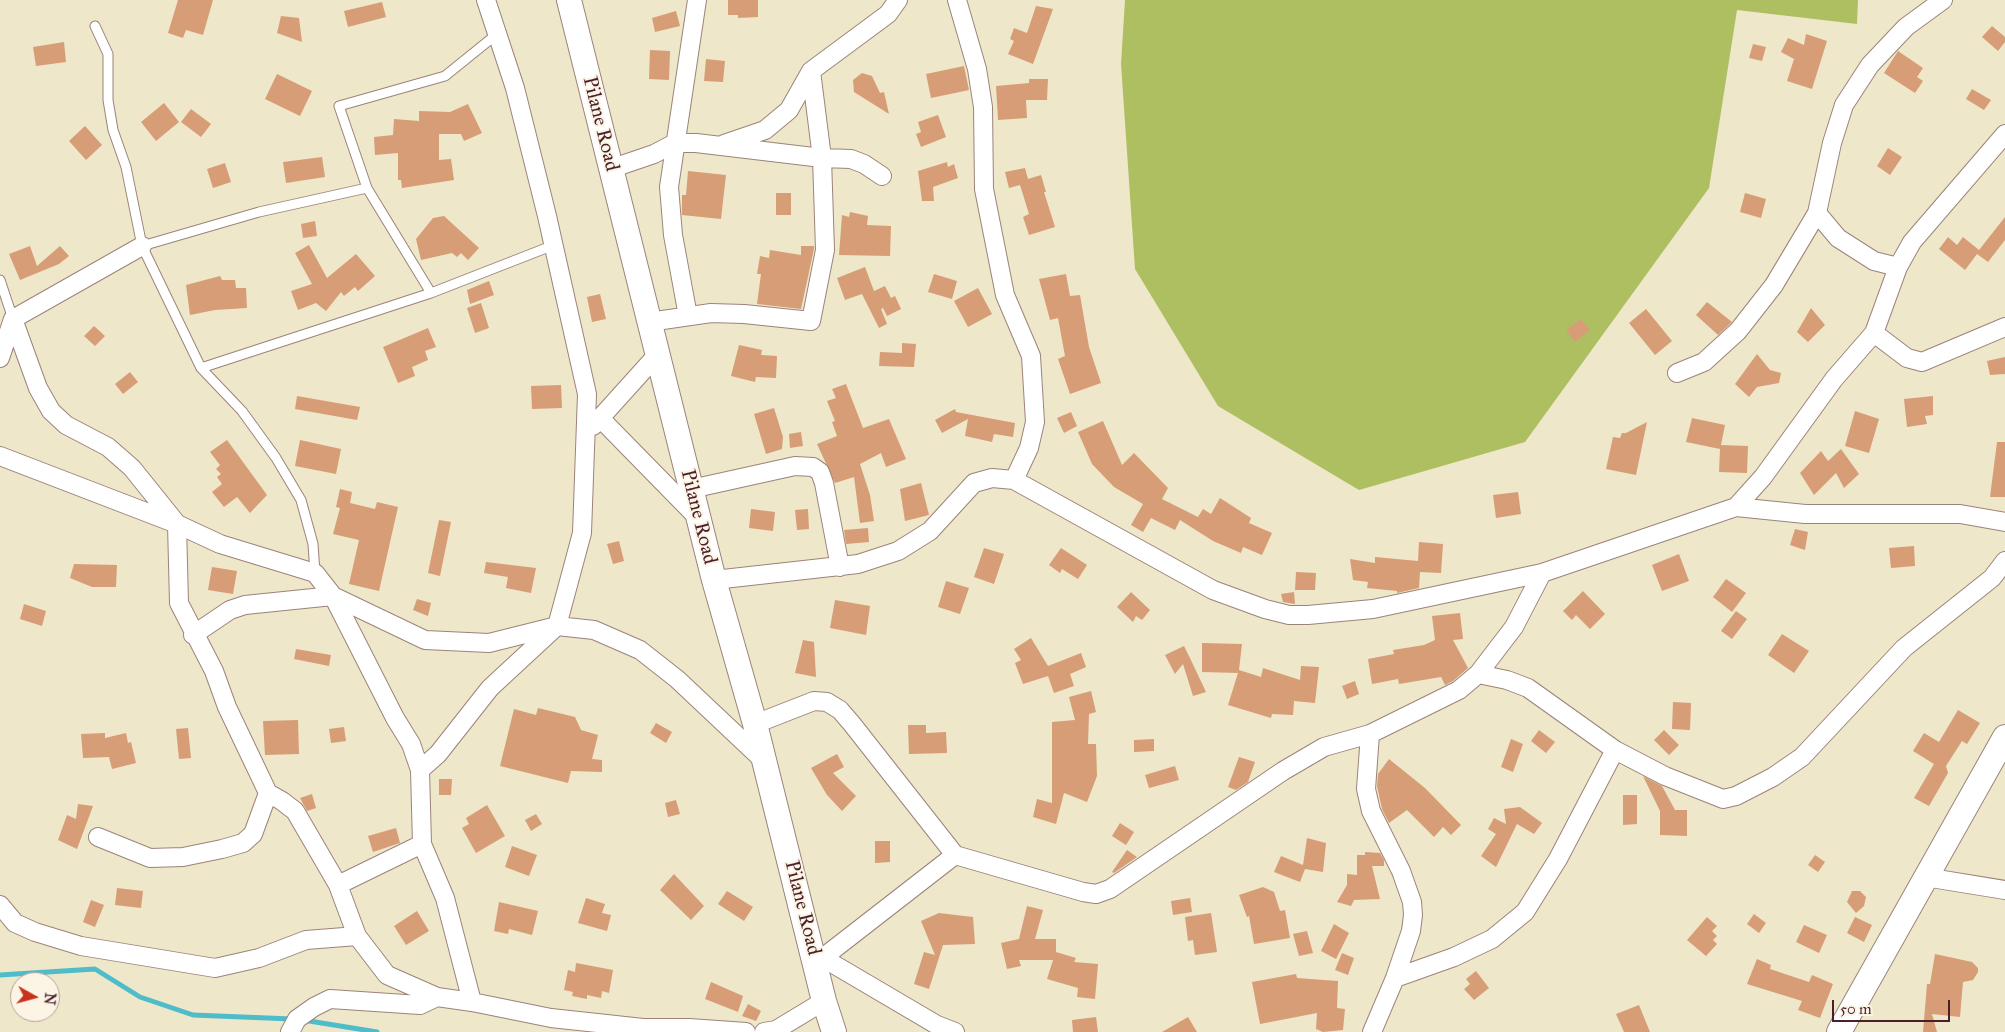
<!DOCTYPE html>
<style>
body{margin:0}
#map{position:relative;width:2005px;height:1032px;overflow:hidden;background:#eee7ca;font-family:"IM FELL Great Primer",serif}
canvas{display:block}
.north{position:absolute;left:10px;top:972px;width:50px;height:50px;box-sizing:border-box;background:#fcf5e5;border:1px solid #b59f9b;border-radius:50%;rotate:97deg;font-size:14px;font-weight:700;line-height:20px;text-align:center;color:#4a1f2b}
.north::after{content:'';display:block;margin:auto;width:18px;height:22px;background:#c8321e;clip-path:polygon(50% 0,100% 100%,50% 72%,0 100%)}
.scale{position:absolute;left:1832px;top:1000px;width:118px;height:22px;box-sizing:border-box;border:2px solid #4a1f2b;border-top:0;padding-left:6px;font-size:15px;line-height:18px;white-space:nowrap;color:#4a1f2b;-webkit-text-stroke:4px #fcf5e5;paint-order:stroke}
</style>
<div id="map">
<canvas width="2005" height="1032"></canvas>
<div class="north">N</div>
<div class="scale">50 m</div>
</div>
<script>
const ctx = document.querySelector('canvas').getContext('2d');
ctx.lineJoin = 'round';
function fill(path, color) {
  ctx.fillStyle = color;
  ctx.fill(path, 'evenodd');
}
function shape(rows) {
  const path = new Path2D();
  for (const r of rows) {
    path.moveTo(r[0], r[1]);
    for (let i = 2; i < r.length; i += 2) path.lineTo(r[i], r[i + 1]);
  }
  return path;
}
function stroke(path, color, width, dash) {
  ctx.strokeStyle = color;
  ctx.lineWidth = width;
  ctx.lineCap = dash ? 'butt' : 'round';
  ctx.setLineDash(dash || []);
  ctx.stroke(path);
}
function label(font, color, halo, rows, align = 'center') {
  ctx.font = font + ' "IM FELL Great Primer",serif';
  ctx.lineWidth = 4;
  ctx.setLineDash([]);
  ctx.textBaseline = 'middle';
  ctx.strokeStyle = halo;
  ctx.fillStyle = color;
  for (const [text, x, y, turn = 0] of rows) {
    ctx.save();
    ctx.translate(x, y);
    ctx.rotate((+turn || 0) * Math.PI / 180);
    ctx.textAlign = isNaN(turn) ? turn : align;
    if (halo) ctx.strokeText(text, 0, 0);
    ctx.fillText(text, 0, 0);
    ctx.restore();
  }
}
const green = shape([
 [1125,0,1858,0,1857,24,1737,10,1709,188,1525,442,1359,490,1218,406,1135,269,1121,64]
]);
const stream = shape([
 [0,975,95,969,140,997,193,1015,292,1019],
 [303,1020,377,1032]
]);
const building = shape([
 [178,0,213,0,203,35,186,30,183,38,168,33],
 [728,0,758,0,758,17,738,18,738,15,728,15],
 [382,2,386,17,348,27,344,11],
 [1036,6,1053,9,1033,64,1008,54,1014,41,1010,39,1014,28,1027,33],
 [676,11,680,26,655,32,652,18],
 [281,16,299,18,302,42,277,33],
 [1992,26,2005,37,2005,42,1998,51,1982,37],
 [1806,34,1827,41,1812,89,1787,81,1794,59,1781,52,1788,38,1804,45],
 [64,42,66,62,36,66,33,47],
 [1753,44,1766,47,1762,61,1749,58],
 [650,50,670,51,669,80,649,79],
 [1898,51,1923,68,1917,77,1923,81,1915,93,1884,73],
 [706,59,725,61,723,82,704,81],
 [964,66,969,90,931,98,926,74],
 [862,73,872,76,880,93,884,92,889,114,854,92,853,80],
 [277,74,312,91,300,116,265,99],
 [1029,79,1048,79,1047,100,1026,100,1027,118,998,120,996,86,1029,83],
 [1972,89,1991,100,1984,110,1966,99],
 [164,103,179,122,156,141,141,122],
 [468,104,482,133,464,141,461,134,439,134,439,160,451,159,454,180,402,188,401,180,398,180,398,153,375,155,374,137,393,135,394,119,419,121,419,111,450,112],
 [191,109,211,124,201,137,181,122],
 [938,115,946,137,921,147,916,134,921,132,918,122],
 [85,126,102,145,86,160,69,141],
 [1888,148,1902,157,1890,175,1877,166],
 [322,157,325,177,286,183,283,162],
 [947,162,948,167,954,164,958,178,933,187,934,201,922,201,918,171],
 [225,163,231,182,213,188,207,169],
 [1025,168,1028,179,1041,175,1046,192,1044,192,1055,227,1029,235,1023,217,1029,214,1020,185,1009,188,1005,172],
 [688,171,726,175,721,219,682,215,682,195,686,195],
 [776,193,791,193,791,215,776,215],
 [1745,193,1766,199,1761,218,1740,212],
 [850,212,868,216,867,225,891,226,890,256,839,255,842,215,849,217],
 [444,216,479,248,468,260,461,253,457,257,452,253,421,260,416,239,433,218],
 [2005,217,2005,240,1988,262,1977,254,1965,270,1939,249,1948,237,1957,245,1963,237,1979,250],
 [315,221,317,236,303,238,301,224],
 [309,245,327,278,356,254,375,276,358,291,355,287,344,296,341,292,326,311,316,303,298,310,291,291,312,284,295,253],
 [30,246,37,266,60,246,69,256,59,264,20,280,9,254],
 [801,246,814,246,814,249,801,309,757,304,761,274,757,274,760,256,769,258,770,250,801,255],
 [865,267,874,291,885,286,891,298,895,296,901,309,887,316,883,308,881,309,887,324,879,328,862,294,845,300,837,278],
 [934,274,957,281,952,299,928,292],
 [1066,274,1070,296,1080,295,1089,347,1101,383,1070,394,1058,359,1065,356,1058,318,1050,320,1039,279],
 [220,276,222,280,235,280,236,288,246,288,247,308,215,310,190,315,186,285],
 [489,281,494,295,470,304,467,290],
 [978,288,992,314,968,327,954,301],
 [600,294,606,319,592,322,587,297],
 [1707,302,1732,322,1718,335,1696,315],
 [481,303,489,328,475,333,467,308],
 [1811,308,1825,325,1808,342,1797,332],
 [1646,309,1672,341,1655,355,1629,323],
 [1581,319,1590,330,1575,342,1566,330],
 [94,326,105,336,95,346,84,336],
 [428,328,436,347,425,351,428,360,412,367,415,376,398,383,383,347],
 [902,343,916,344,914,367,879,366,880,352,902,353],
 [739,345,762,350,761,355,777,356,776,378,756,377,755,382,731,376],
 [1757,354,1770,370,1781,373,1779,383,1757,387,1749,397,1735,384],
 [2005,357,2005,374,1990,375,1987,361],
 [130,372,138,382,123,394,115,384],
 [846,384,863,428,889,419,906,459,886,467,881,453,860,464,870,495,874,521,860,523,854,477,835,483,817,444,837,436,832,422,835,421,827,401,836,398,832,389],
 [561,385,562,408,532,409,531,386],
 [297,396,360,407,357,420,295,409],
 [1933,396,1933,415,1925,416,1927,424,1907,427,1904,399],
 [774,408,783,437,782,449,766,454,754,414],
 [955,409,956,412,1015,423,1013,437,994,434,992,442,965,436,968,419,942,433,935,420],
 [1855,411,1879,419,1869,453,1845,446],
 [1071,412,1077,426,1064,433,1057,418],
 [1692,418,1725,425,1721,445,1748,446,1747,473,1719,472,1720,449,1686,442],
 [1103,421,1122,465,1134,453,1168,488,1162,499,1198,517,1203,509,1211,514,1220,498,1251,518,1249,523,1272,533,1262,555,1243,547,1241,553,1213,541,1180,520,1175,530,1151,518,1143,532,1131,525,1143,504,1114,487,1092,464,1078,432],
 [1647,422,1636,475,1606,469,1613,437,1620,438,1622,433,1626,433],
 [801,432,803,446,790,448,789,434],
 [227,440,267,495,250,513,237,497,224,507,212,492,222,484,217,477,221,474,216,469,220,465,210,452],
 [300,440,341,449,336,474,295,466],
 [1997,442,2005,442,2005,497,1990,497],
 [1841,449,1859,474,1844,488,1836,473,1814,495,1800,473,1821,451,1828,461],
 [921,483,929,515,905,521,900,489],
 [340,489,352,492,350,503,375,509,377,502,398,507,379,591,349,584,359,540,333,534,340,508,336,507],
 [1518,492,1521,514,1496,518,1493,495],
 [751,509,775,512,773,531,749,528],
 [808,509,809,529,797,530,795,510],
 [439,520,451,522,440,576,428,573],
 [868,528,869,542,846,544,844,530],
 [1795,529,1808,532,1805,550,1790,545],
 [619,541,624,561,613,564,607,544],
 [1419,542,1443,544,1441,573,1420,572,1419,588,1397,593,1397,591,1367,588,1368,582,1353,580,1350,559,1375,563,1375,557,1418,561],
 [1914,546,1915,566,1891,568,1889,548],
 [984,548,1004,554,994,584,974,577],
 [1061,548,1087,565,1078,579,1062,569,1060,573,1049,565],
 [1679,554,1689,581,1662,591,1652,565],
 [486,562,536,568,531,593,506,588,508,577,484,573],
 [74,564,117,565,116,587,92,587,70,578],
 [212,567,237,571,233,594,208,590],
 [1296,572,1316,573,1315,590,1295,590],
 [1726,579,1746,593,1732,612,1713,597],
 [946,581,969,588,960,614,938,607],
 [1583,591,1605,614,1590,629,1576,615,1572,620,1563,611],
 [1131,592,1150,610,1142,620,1136,616,1133,622,1117,607],
 [1294,592,1295,604,1283,602,1281,594],
 [417,599,431,603,428,616,413,610],
 [835,600,870,606,866,635,830,628],
 [24,604,46,611,42,626,20,619],
 [1736,611,1747,619,1732,639,1721,631],
 [1460,613,1463,639,1453,640,1468,668,1453,681,1445,685,1441,677,1399,684,1398,679,1372,684,1368,659,1394,654,1393,650,1424,645,1435,640,1432,616],
 [1782,634,1809,651,1794,673,1768,655],
 [1031,638,1048,666,1081,653,1086,667,1070,674,1074,686,1054,693,1048,676,1023,684,1015,663,1021,660,1014,649],
 [803,640,814,642,816,677,795,673],
 [1202,643,1242,644,1239,670,1261,677,1263,668,1300,680,1301,666,1319,667,1315,703,1294,701,1293,715,1272,714,1271,718,1228,705,1238,673,1202,672],
 [1184,646,1189,656,1206,692,1193,696,1183,664,1175,674,1165,655],
 [296,649,331,655,329,666,294,659],
 [1355,681,1359,694,1347,699,1342,686],
 [1091,691,1096,712,1089,714,1088,744,1096,744,1097,776,1087,802,1064,793,1056,824,1033,817,1037,799,1052,803,1052,722,1075,720,1069,697],
 [1673,702,1691,703,1690,730,1672,729],
 [538,708,575,717,581,730,598,735,592,759,602,760,602,772,571,771,568,783,500,766,514,709,536,715],
 [1958,710,1980,723,1967,744,1962,741,1946,766,1948,773,1929,806,1914,798,1934,764,1913,751,1924,733,1939,742],
 [298,720,299,754,265,755,263,721],
 [656,723,672,732,666,743,650,733],
 [908,725,926,725,926,733,946,732,947,753,909,754],
 [344,727,346,741,331,743,329,729],
 [188,728,191,758,179,759,176,729],
 [1539,730,1555,742,1546,753,1531,741],
 [1664,730,1679,745,1669,755,1654,740],
 [105,733,105,738,126,733,128,743,131,742,136,763,112,769,109,757,83,758,81,734],
 [1154,739,1154,751,1134,752,1134,740],
 [1511,739,1523,744,1513,772,1501,767],
 [837,754,844,767,833,773,856,796,842,811,827,795,811,768],
 [1239,757,1255,762,1248,782,1236,790,1228,787],
 [1389,759,1425,788,1461,825,1451,835,1443,827,1434,837,1407,810,1389,823,1382,809,1377,786,1378,774],
 [1175,766,1179,780,1149,788,1145,775],
 [1643,776,1662,786,1675,810,1687,810,1687,836,1660,835,1660,811],
 [439,779,452,779,451,795,439,795],
 [312,794,316,808,307,811,300,798],
 [1623,795,1637,795,1637,824,1623,825],
 [676,800,680,814,668,817,665,803],
 [78,804,93,806,77,849,58,840,67,815,76,819],
 [487,805,505,836,476,853,462,828,469,824,466,818],
 [1520,807,1542,823,1534,834,1517,824,1496,867,1481,856,1496,834,1488,829,1494,818,1506,824,1504,809],
 [536,814,542,824,531,831,525,820],
 [1120,823,1134,832,1126,845,1112,836],
 [396,828,400,843,373,852,368,836],
 [1307,838,1326,843,1323,872,1305,869,1300,882,1274,872,1281,856,1303,865],
 [875,841,890,841,890,862,875,863],
 [512,846,537,855,529,876,505,867],
 [1127,850,1137,857,1114,873,1112,872],
 [1365,852,1380,853,1384,860,1384,866,1372,866,1380,899,1354,900,1351,906,1337,902,1347,885,1347,874,1357,875,1357,855,1365,855],
 [1815,855,1825,862,1818,872,1808,865],
 [674,874,704,906,691,920,660,890],
 [1263,887,1274,892,1280,911,1285,910,1290,938,1254,944,1249,916,1247,917,1239,895],
 [117,888,143,891,141,908,115,905],
 [727,891,753,907,744,921,718,904],
 [1852,891,1860,891,1866,897,1864,906,1856,913,1847,902],
 [586,898,605,904,602,913,611,915,607,931,578,923],
 [1190,898,1192,912,1173,915,1171,901],
 [91,900,104,905,95,927,83,922],
 [499,902,538,911,532,935,509,929,508,934,494,931],
 [1027,906,1043,910,1035,939,1056,939,1056,952,1076,958,1074,962,1098,964,1095,999,1077,997,1078,988,1047,979,1053,960,1019,960,1021,966,1007,969,1001,943,1019,939],
 [417,911,429,931,406,945,394,926],
 [939,913,973,917,975,944,943,945,929,989,914,984,924,952,935,955,921,921],
 [1211,913,1217,952,1195,955,1193,940,1188,941,1185,917],
 [1754,914,1766,923,1759,933,1747,924],
 [1707,917,1717,926,1712,931,1717,936,1713,940,1717,944,1706,956,1687,940],
 [1855,917,1872,925,1864,942,1847,933],
 [1334,924,1349,933,1336,959,1321,951],
 [1804,925,1827,935,1819,953,1796,942],
 [1307,931,1313,953,1299,956,1293,934],
 [1342,953,1354,958,1348,975,1335,970],
 [1935,954,1972,962,1978,968,1978,972,1973,980,1963,982,1960,1017,1932,1014,1937,1032,1923,1032,1927,984,1930,984],
 [1757,959,1771,965,1770,969,1809,982,1812,975,1833,984,1820,1018,1798,1010,1802,1001,1747,984],
 [576,963,613,970,609,993,602,991,601,998,587,995,587,999,572,996,573,992,564,990,568,970,575,972],
 [1476,971,1489,988,1474,1000,1464,989,1470,984,1466,979],
 [1296,974,1297,978,1338,981,1337,1008,1345,1009,1343,1030,1323,1032,1316,1029,1317,1013,1260,1024,1252,982],
 [711,982,743,996,738,1012,705,999],
 [748,1004,761,1011,756,1021,742,1016],
 [1639,1005,1650,1032,1624,1032,1616,1014],
 [1096,1017,1098,1032,1073,1032,1072,1020],
 [1188,1017,1197,1032,1162,1032]
]);
const lane = shape([
 [95,26,108,54,108,100,113,130,126,167,142,246,201,368,242,411,276,458,301,500,313,544,315,573],
 [142,246,259,212,367,188],
 [0,280,13,319],
 [431,293,367,188,339,106,445,76,497,34],
 [201,368,431,293,554,245]
]);
const street = shape([
 [957,0,977,69,983,107,984,189,1005,295,1031,356,1035,422,1029,448,1014,480],
 [724,144,765,130,789,110,811,71,888,14,898,0],
 [610,169,654,154,675,143,696,143,822,158,851,159,864,164,882,176],
 [1817,213,1838,238,1874,261,1898,267],
 [688,316,673,235,669,187,697,0],
 [13,319,38,388,51,411,66,425,108,447,132,468,177,524,179,603,214,671,227,707,268,793,282,801,295,811,338,885,357,936,387,975,437,997],
 [649,322,711,313,744,314,811,321,825,250,822,158,811,71],
 [1874,333,1907,358,1922,362,2005,327],
 [0,358,13,319,142,246],
 [1677,373,1704,362,1738,331,1774,285,1817,213,1832,143,1844,105,1870,65,1906,27,1943,0],
 [601,419,699,519],
 [593,426,657,355],
 [0,456,177,524,220,544,315,573,333,596,395,718,411,744,420,770,422,844,445,898,472,1002],
 [691,489,795,466,813,467,820,472,824,483,840,567],
 [1736,507,1763,477,1834,379,1874,333,1898,267,1912,242,2005,134],
 [714,580,858,564,898,551,930,531,974,483,992,478,1014,480,1213,590,1265,609,1289,615,1308,615,1373,609,1542,573,1736,507,1805,514,1960,514,2005,522],
 [193,635,230,610,245,605,333,596,425,640,489,643,557,626,594,630,640,650,677,679,764,761],
 [1478,674,1507,680,1528,688,1615,750,1665,776,1723,799,1736,796,1773,777,1802,757,1904,648,1992,578,2005,561],
 [755,724,814,701,827,702,840,710,852,724,955,855,1083,892,1096,894,1110,889,1283,771,1324,747,1370,734,1459,690,1478,674,1514,627,1542,573],
 [1370,734,1366,789,1371,811,1401,871,1412,902,1413,915,1411,931,1395,978,1372,1032],
 [420,770,438,754,490,688,557,626,582,533,587,394,547,216,515,88,486,0],
 [98,837,150,858,183,857,222,849,243,843,253,834,268,793],
 [1925,877,2005,890],
 [338,885,422,844],
 [0,905,15,923,35,932,81,946,215,968,259,958,306,940,357,936],
 [823,958,937,1025,955,1032],
 [816,963,955,855],
 [1395,978,1454,957,1492,939,1525,912,1558,859,1615,750],
 [290,1032,297,1019,314,1007,330,999,420,1005,437,997,472,1002,551,1018,643,1028,689,1028,746,1032],
 [764,1032,776,1030,824,1001]
]);
const secondary = shape([
 [569,0,714,580,755,724,824,1001,834,1032],
 [1839,1032,2005,737]
]);
const streetNames = [
 ["Pilane Road",600,124,76],
 ["Pilane Road",698,517,76],
 ["Pilane Road",802,908,76]
];
fill(green, '#aebf62');
stroke(stream, '#4fbcc9', 5);
fill(building, '#d79d77');
stroke(lane, '#9c837a', 11);
stroke(street, '#9c837a', 20);
stroke(secondary, '#9c837a', 26);
stroke(lane, '#fff', 9);
stroke(street, '#fff', 18);
stroke(secondary, '#fff', 24);
label('20px', '#4a1f2b', '#fcf5e5', streetNames);
</script>
